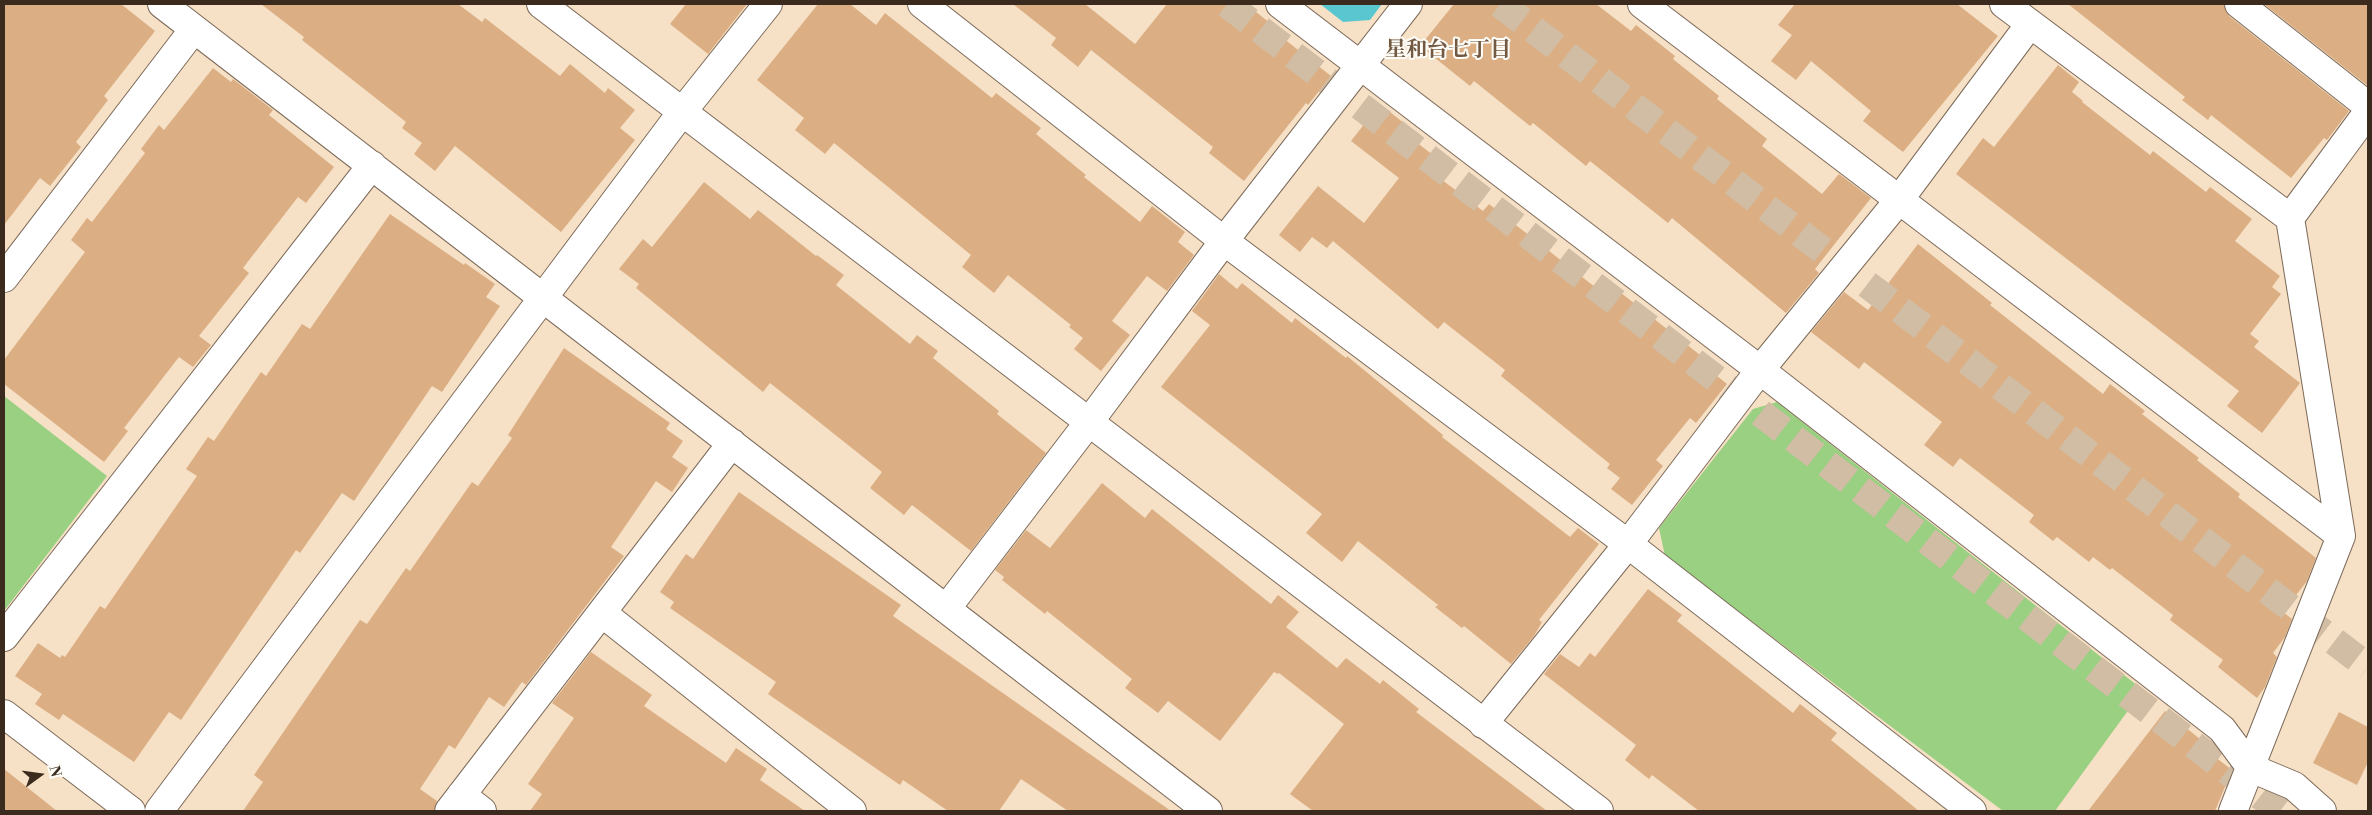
<!DOCTYPE html>
<meta charset="utf-8">
<style>
body{margin:0}
#map{position:relative;width:2372px;height:815px;overflow:hidden;background:#f6e0c6;font-family:"Libre Bodoni",serif}
canvas{display:block}
.frame{position:absolute;inset:0;border:5px solid #3b2a1e;pointer-events:none}
.north{position:absolute;left:15px;top:750px;width:50px;height:50px;-webkit-text-stroke:4px #fdfcf7;paint-order:stroke;rotate:76deg;font-size:14px;font-weight:700;line-height:20px;text-align:center;color:#3b2a1e}
.north::after{content:'';display:block;margin:auto;width:18px;height:22px;background:#3b2a1e;clip-path:polygon(50% 0,100% 100%,50% 72%,0 100%)}
</style>
<div id="map">
<canvas width="2372" height="815"></canvas>
<div class="frame"></div>
<div class="north">N</div>
</div>
<script>
const ctx = document.querySelector('canvas').getContext('2d');
ctx.lineJoin = 'round';
function fill(path, color) {
  ctx.fillStyle = color;
  ctx.fill(path, 'evenodd');
}
function shape(rows) {
  const path = new Path2D();
  for (const r of rows) {
    path.moveTo(r[0], r[1]);
    for (let i = 2; i < r.length; i += 2) path.lineTo(r[i], r[i + 1]);
  }
  return path;
}
function stroke(path, color, width, dash) {
  ctx.strokeStyle = color;
  ctx.lineWidth = width;
  ctx.lineCap = dash ? 'butt' : 'round';
  ctx.setLineDash(dash || []);
  ctx.stroke(path);
}
function label(font, color, halo, rows, align = 'center') {
  ctx.font = font + ' "Libre Bodoni","Noto Serif JP",serif';
  ctx.lineWidth = 4;
  ctx.setLineDash([]);
  ctx.textBaseline = 'middle';
  ctx.strokeStyle = halo;
  ctx.fillStyle = color;
  for (const [text, x, y, turn = 0] of rows) {
    ctx.save();
    ctx.translate(x, y);
    ctx.rotate((+turn || 0) * Math.PI / 180);
    ctx.textAlign = isNaN(turn) ? turn : align;
    if (halo) ctx.strokeText(text, 0, 0);
    ctx.fillText(text, 0, 0);
    ctx.restore();
  }
}
const green = shape([
 [4,396,107,476,4,611],
 [1777,402,2143,690,2055,811,2003,811,1665,556,1659,528,1753,409]
]);
const water = shape([
 [1320,4,1382,4,1370,20,1343,22]
]);
const building = shape([
 [4,4,121,4,155,31,104,96,108,100,76,142,81,147,50,186,40,178,4,225],
 [261,4,458,4,482,22,485,18,560,76,570,64,605,93,608,88,635,110,620,128,635,140,561,232,455,146,435,171,414,154,422,143,402,128,406,122,302,40,304,37],
 [686,4,747,4,708,54,670,24],
 [818,4,850,4,876,25,885,13,992,98,996,93,1041,128,1036,134,1086,175,1084,177,1140,222,1152,206,1185,232,1178,242,1194,255,1167,291,1147,276,1112,321,1130,335,1101,371,1074,349,1083,338,1069,327,1071,325,1008,275,994,293,962,267,971,255,909,204,834,143,825,154,795,130,804,118,757,80],
 [1013,4,1085,4,1135,44,1167,4,1246,4,1285,35,1283,38,1331,76,1308,105,1306,103,1244,181,1209,153,1213,147,1091,50,1078,67,1051,45,1056,38],
 [1454,4,1596,4,1631,31,1636,25,1675,56,1673,59,1719,96,1717,99,1767,139,1762,146,1822,194,1839,174,1871,198,1815,269,1819,273,1786,313,1672,218,1668,223,1590,161,1586,166,1533,123,1530,126,1474,81,1470,86,1420,46],
 [1795,4,1957,4,1998,36,1903,152,1863,121,1871,111,1811,61,1796,80,1771,61,1792,35,1778,25],
 [2068,4,2224,4,2229,16,2349,111,2327,140,2324,138,2291,178,2211,115,2208,120,2182,100,2185,97],
 [2264,4,2368,4,2368,86],
 [2058,65,2079,82,2072,92,2083,101,2082,102,2150,155,2153,151,2206,192,2210,187,2252,219,2235,241,2280,276,2272,287,2281,294,2250,334,2259,341,2254,347,2300,383,2262,433,2227,406,2239,391,1956,174,1983,138,1994,147],
 [213,68,231,82,233,79,273,110,269,115,334,167,306,203,298,197,243,268,249,273,199,336,211,345,193,367,179,357,124,428,128,431,104,462,4,384,4,360,85,252,71,240,87,218,92,222,145,153,141,149,159,125,164,130],
 [1380,104,1415,132,1411,138,1442,162,1433,173,1483,211,1489,204,1595,287,1602,278,1700,355,1696,359,1727,384,1696,423,1690,418,1656,460,1663,466,1632,505,1611,489,1620,478,1607,468,1610,464,1501,376,1505,370,1444,322,1438,329,1333,241,1327,248,1312,237,1300,252,1279,235,1318,186,1364,223,1399,178,1351,141],
 [704,182,750,219,758,210,816,256,817,255,844,275,836,285,910,344,917,335,938,351,933,358,999,411,997,414,1046,453,971,551,912,505,904,515,870,488,882,472,770,383,763,392,636,288,639,284,619,269,643,239,652,247],
 [390,214,464,265,465,263,495,284,486,297,500,306,442,392,432,386,354,501,342,493,300,553,296,550,181,720,169,712,134,762,63,714,59,720,35,704,42,694,15,676,38,643,60,658,62,655,65,657,100,606,105,609,197,476,186,469,208,437,214,441,261,372,266,376,302,324,310,329],
 [1918,244,1992,303,1990,305,2103,394,2110,384,2145,411,2142,414,2199,458,2197,460,2240,494,2238,497,2316,558,2307,581,2283,612,2292,619,2285,637,2273,653,2277,657,2265,687,2257,698,2218,667,2223,660,2170,620,2173,615,2112,568,2110,570,2093,557,2089,562,2057,537,2053,541,2029,522,2034,515,1960,458,1953,467,1924,445,1942,422,1864,362,1859,369,1811,332,1844,292,1868,310],
 [1219,274,1237,289,1242,283,1292,323,1295,318,1346,358,1347,356,1443,435,1442,437,1570,537,1578,528,1599,544,1539,620,1542,622,1534,636,1511,664,1464,626,1462,628,1435,607,1438,605,1358,541,1342,562,1306,533,1322,514,1161,387,1210,325,1192,311],
 [564,348,670,423,666,429,683,441,672,457,688,468,672,492,656,481,611,547,624,556,526,685,522,682,504,707,489,697,455,749,449,745,420,789,437,801,434,811,243,811,263,782,254,775,360,620,367,624,406,568,410,571,472,482,478,486,512,438,508,435],
 [1102,483,1145,518,1152,509,1271,604,1278,595,1299,612,1286,627,1337,668,1346,658,1380,684,1383,680,1419,709,1416,712,1547,811,1313,811,1290,794,1344,724,1279,673,1278,674,1274,672,1220,741,1168,701,1158,713,1125,688,1132,679,1047,611,1045,614,1002,580,1004,577,995,570,1026,530,1050,548],
 [739,492,901,605,893,616,1171,811,1068,811,1021,779,999,811,948,811,903,780,900,785,768,694,776,682,670,608,674,602,660,592,686,554,693,559],
 [1648,589,1682,615,1677,621,1793,713,1800,704,1837,733,1831,740,1919,811,1699,811,1652,775,1649,779,1625,760,1636,745,1544,674,1560,654,1579,667,1590,653,1595,657],
 [591,652,652,695,644,706,726,763,736,748,767,769,760,780,805,811,530,811,542,794,528,784,574,718,552,703],
 [2165,711,2200,739,2197,743,2232,770,2215,811,2088,811],
 [2339,712,2368,727,2368,762,2357,785,2313,763],
 [4,769,57,811,4,811]
]);
const motorwayTunnel = shape([
 [1227,4,2280,811],
 [1500,4,2368,667]
]);
const minor = shape([
 [162,4,1208,811],
 [922,4,1224,241,1628,544,1972,811],
 [1280,4,1760,370,2222,729,2251,768,2294,786,2322,811],
 [1642,4,2341,536],
 [2004,4,2290,218],
 [2239,4,2368,106],
 [4,278,194,29],
 [946,609,1089,422,1224,241,1408,4],
 [602,613,852,811],
 [4,637,372,165],
 [4,714,131,811],
 [1483,724,1628,544,1760,370,1899,200,2030,24],
 [461,795,482,811],
 [159,811,682,112,768,4],
 [449,811,732,443],
 [2233,811,2341,536,2290,218,2368,112]
]);
const tertiary = shape([
 [541,4,1599,811]
]);
const neighbourhoodNames = [
 ["星和台七丁目",1448,51]
];
fill(green, '#99d082');
fill(water, '#5ac7d0');
fill(building, '#dbaf83');
stroke(motorwayTunnel, '#d1bca4', 28, [28, 14]);
stroke(minor, '#7c6a59', 30);
stroke(tertiary, '#7c6a59', 30);
stroke(minor, '#fff', 28);
stroke(tertiary, '#fff', 28);
label('bold 21px', '#735941', '#fdfcf7', neighbourhoodNames);
</script>
